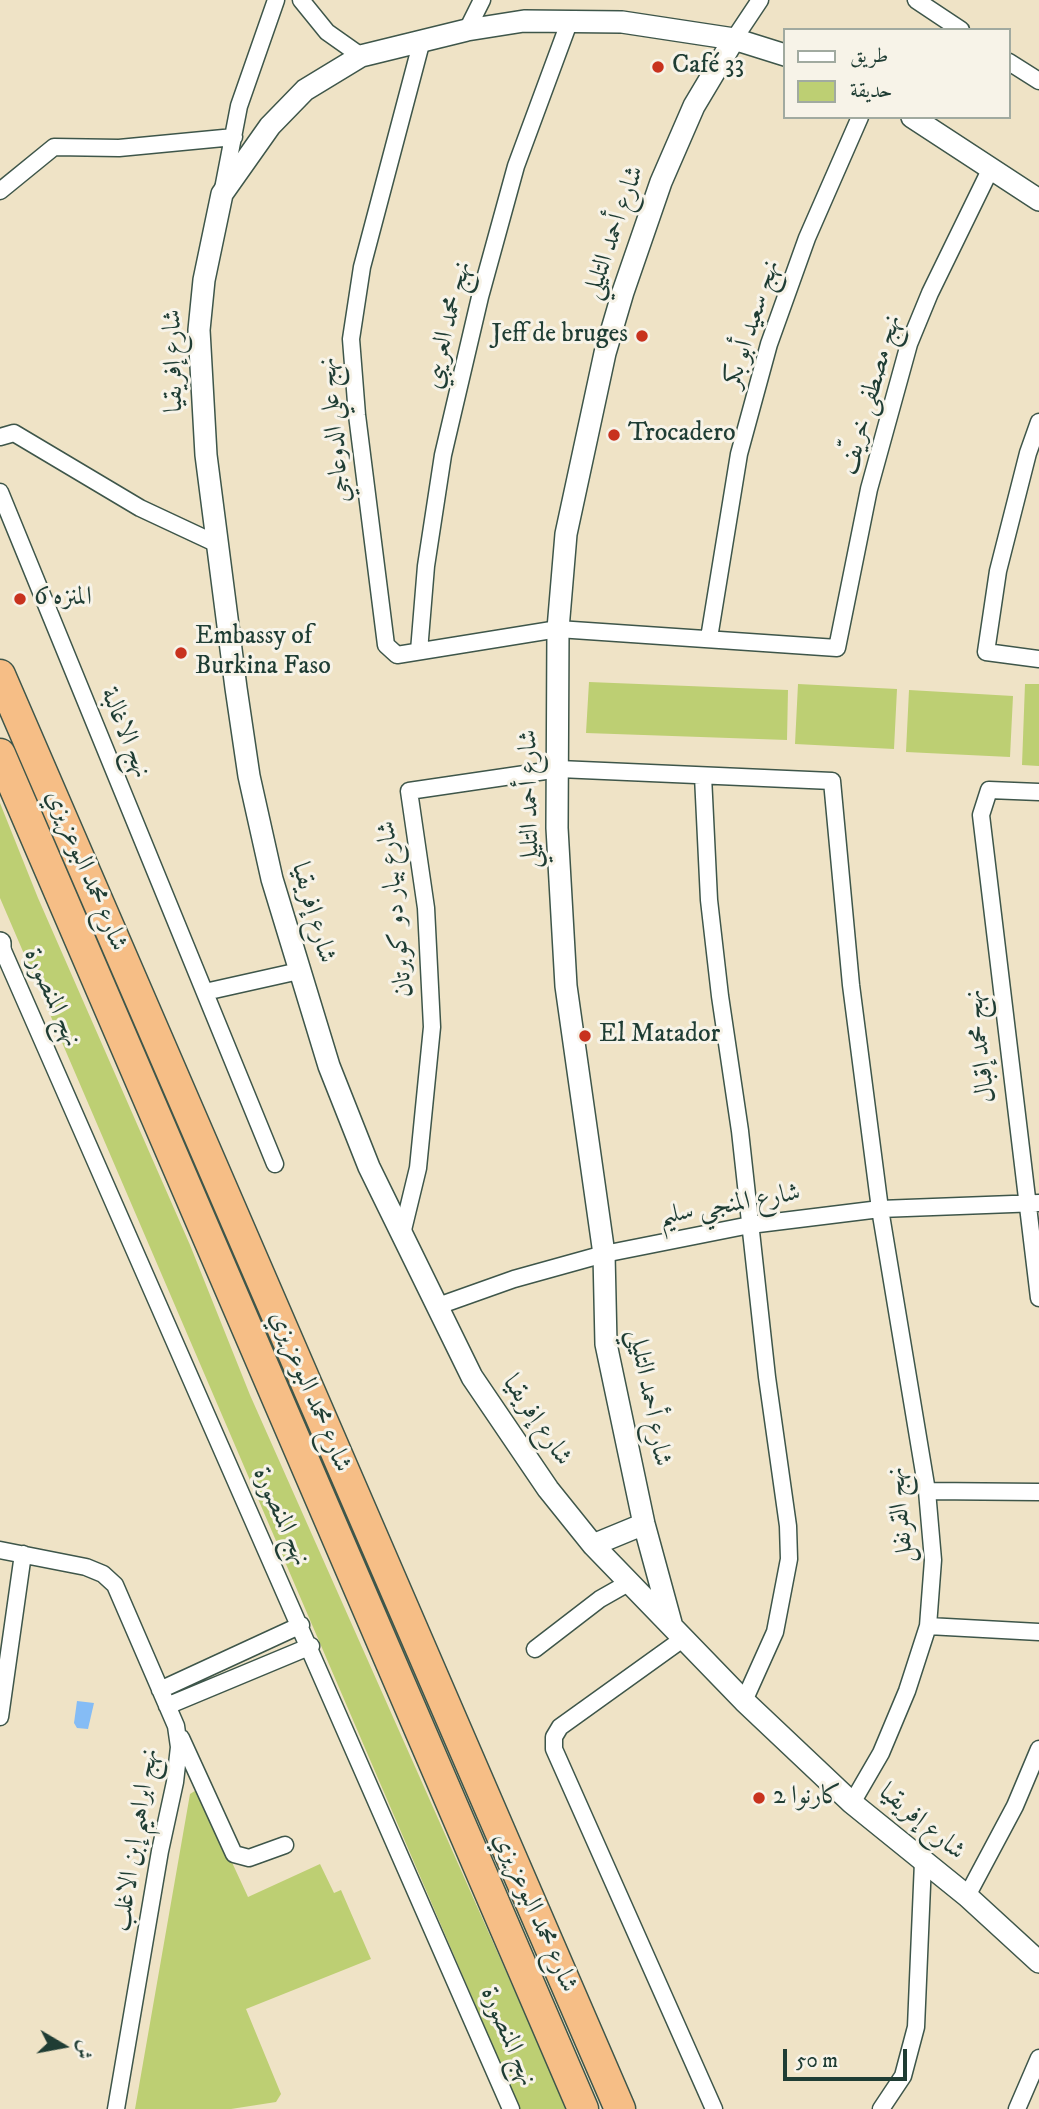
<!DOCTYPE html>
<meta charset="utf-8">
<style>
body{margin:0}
#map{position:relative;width:1039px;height:2109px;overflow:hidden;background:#efe3c6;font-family:"IM FELL DW Pica",Amiri,serif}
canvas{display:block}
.legend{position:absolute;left:783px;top:28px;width:228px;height:91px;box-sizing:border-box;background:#f7f3e8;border:2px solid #a1aaa0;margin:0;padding:9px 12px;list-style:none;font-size:21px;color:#1f3d34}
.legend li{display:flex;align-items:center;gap:14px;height:35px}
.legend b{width:35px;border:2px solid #a1aaa0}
.north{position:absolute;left:28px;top:2011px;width:70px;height:70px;-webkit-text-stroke:5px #f7f3e8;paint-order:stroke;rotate:100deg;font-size:19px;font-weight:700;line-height:28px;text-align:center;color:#1f3d34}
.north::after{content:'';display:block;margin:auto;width:24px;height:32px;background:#1f3d34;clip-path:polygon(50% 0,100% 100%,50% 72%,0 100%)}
.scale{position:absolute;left:783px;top:2049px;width:124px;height:32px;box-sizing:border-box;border:4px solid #1f3d34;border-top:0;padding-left:9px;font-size:21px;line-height:24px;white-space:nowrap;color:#1f3d34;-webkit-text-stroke:5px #f7f3e8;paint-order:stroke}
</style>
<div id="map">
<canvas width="1039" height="2109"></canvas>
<ul class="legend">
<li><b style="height:9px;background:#fff"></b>طريق</li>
<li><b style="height:19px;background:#bdcf73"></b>حديقة</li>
</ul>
<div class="north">ش</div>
<div class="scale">50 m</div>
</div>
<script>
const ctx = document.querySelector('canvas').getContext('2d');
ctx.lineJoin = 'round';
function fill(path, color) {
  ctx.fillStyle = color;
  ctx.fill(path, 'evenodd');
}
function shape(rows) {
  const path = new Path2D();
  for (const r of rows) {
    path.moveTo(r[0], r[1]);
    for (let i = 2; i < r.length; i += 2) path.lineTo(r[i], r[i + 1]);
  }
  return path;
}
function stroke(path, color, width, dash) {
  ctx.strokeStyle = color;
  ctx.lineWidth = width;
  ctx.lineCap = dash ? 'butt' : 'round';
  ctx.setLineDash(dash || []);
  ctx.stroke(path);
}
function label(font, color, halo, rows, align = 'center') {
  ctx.font = font + ' "IM FELL DW Pica",Amiri,serif';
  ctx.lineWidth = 6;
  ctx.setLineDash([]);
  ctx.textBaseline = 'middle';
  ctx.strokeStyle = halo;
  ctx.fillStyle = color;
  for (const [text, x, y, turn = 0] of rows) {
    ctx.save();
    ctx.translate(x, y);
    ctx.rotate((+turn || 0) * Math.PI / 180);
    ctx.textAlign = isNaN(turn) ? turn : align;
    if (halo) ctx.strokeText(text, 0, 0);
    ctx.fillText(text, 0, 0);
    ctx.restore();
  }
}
const green = shape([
 [589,682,788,690,787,740,586,733],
 [798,684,897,689,894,749,795,744],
 [1025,684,1039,684,1039,766,1022,765],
 [909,690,1013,696,1010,757,906,752],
 [0,803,38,898,190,1245,250,1395,567,2109,520,2109,0,898],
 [198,1789,248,1897,320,1864,334,1893,341,1890,371,1959,246,2009,281,2094,276,2102,231,2109,135,2109,190,1794]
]);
const water = shape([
 [77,1701,94,1703,88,1729,77,1728,74,1723]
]);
const minor = shape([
 [301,0,327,32,361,56],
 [916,0,961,30],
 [467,30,482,0],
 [734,39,760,0],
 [422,40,362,267,351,339,357,415,386,645,397,655,558,629,837,648,869,489,909,344,930,293,991,168],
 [1009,62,1039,81],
 [223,189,239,106,276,0],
 [0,191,54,147,119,148,234,137],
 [1039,422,1028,453,998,571,986,652,1039,659],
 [0,437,14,433,140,508,217,544],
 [0,492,275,1164],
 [709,638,739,454,769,344,807,238,860,117],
 [419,651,426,566,443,455,480,297,516,166,570,20],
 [703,776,709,900,720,996,740,1131,767,1377,788,1526,789,1559,775,1632,744,1701],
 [1039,792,989,790,981,815,1039,1298],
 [1,946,511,2109],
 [205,992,299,971],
 [402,1234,418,1168,432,1027,426,908,409,791,559,769,832,781,851,985,880,1209,927,1491,933,1560,928,1626,907,1691,881,1753,852,1803],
 [438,1306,514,1279,604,1254,750,1225,880,1209,1039,1203],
 [927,1491,1039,1492],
 [0,1550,86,1567,103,1574,115,1585,176,1726,179,1747,175,1782,160,1851,116,2109],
 [928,1626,1039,1632],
 [684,1638,560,1727,554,1737,554,1749,714,2109],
 [535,1649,600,1599,630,1582],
 [160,1690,301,1625],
 [167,1706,311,1646],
 [0,1717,23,1554],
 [181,1738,234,1854,249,1858,285,1845],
 [967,1896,1015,1806,1039,1749],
 [881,2109,903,2076,916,2027,923,1862],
 [1017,2109,1039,2058]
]);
const tertiary = shape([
 [785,55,734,39,622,22,524,21,467,30,361,56,305,90,270,126,222,194,204,280,199,330,206,455,236,688,249,776,272,879,329,1066,369,1167,472,1377,548,1489,593,1545,744,1701,852,1803,967,1896,1039,1962],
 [912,117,1039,200],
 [0,943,0,951],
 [593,1545,644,1524],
 [671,1623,644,1524,606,1344,604,1254,566,986,557,828,558,629,566,534,605,353,623,292,661,182,694,106,734,39]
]);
const motorway = shape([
 [0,675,620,2109],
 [0,754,583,2109]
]);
const markers = [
 [658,67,7,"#c8321e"],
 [642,336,7,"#c8321e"],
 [614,435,7,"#c8321e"],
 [20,599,7,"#c8321e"],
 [181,653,7,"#c8321e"],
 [585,1036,7,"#c8321e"],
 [759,1798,7,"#c8321e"]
];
const poiNames = [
 ["Café 33",672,67],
 ["Jeff de bruges",628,336,"right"],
 ["Trocadero",628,435],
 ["المنزه 6",34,599],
 ["Embassy of",195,638],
 ["Burkina Faso",195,668],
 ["El Matador",599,1036],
 ["كارنوا 2",773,1798]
];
const streetNames = [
 ["شارع أحمد التليلي",615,233,-71],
 ["نهج سعيد أبو بكر",753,324,-72],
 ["نهج محمد العريبي",449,325,-76],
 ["شارع إفريقيا",175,361,-91],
 ["نهج مصطفى خريّف",872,395,-74],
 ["نهج علي الدوعاجي",336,430,-96],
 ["نهج الاغالبة",124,733,68],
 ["شارع أحمد التليلي",531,799,-91],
 ["شارع محمد البوعزيزي",85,871,67],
 ["شارع بيار دو كوبرتان",397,909,-96],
 ["شارع إفريقيا",312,913,74],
 ["نهج المنصورة",51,998,66],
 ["نهج محمد إقبال",982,1046,-97],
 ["شارع المنجي سليم",730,1206,-10],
 ["شارع محمد البوعزيزي",309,1392,67],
 ["شارع أحمد التليلي",648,1398,79],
 ["شارع إفريقيا",536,1421,56],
 ["نهج القرنفل",902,1515,-96],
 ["نهج المنصورة",280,1517,66],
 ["شارع إفريقيا",921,1823,40],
 ["نهج ابراهيم إبن الاغلب",137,1840,-81],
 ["شارع محمد البوعزيزي",534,1913,66],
 ["نهج المنصورة",507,2037,67]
];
fill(green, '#bdcf73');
fill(water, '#85bcf5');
stroke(minor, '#3e564a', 19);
stroke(tertiary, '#3e564a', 24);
stroke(motorway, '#3e564a', 33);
stroke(minor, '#fff', 16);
stroke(tertiary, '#fff', 21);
stroke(motorway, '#f6be86', 30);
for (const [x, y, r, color] of markers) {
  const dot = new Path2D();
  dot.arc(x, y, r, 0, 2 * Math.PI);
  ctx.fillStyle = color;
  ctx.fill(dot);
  stroke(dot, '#f7f3e8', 2.5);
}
label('26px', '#1f3d34', '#f7f3e8', poiNames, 'left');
label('26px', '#1f3d34', '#f7f3e8', streetNames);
</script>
